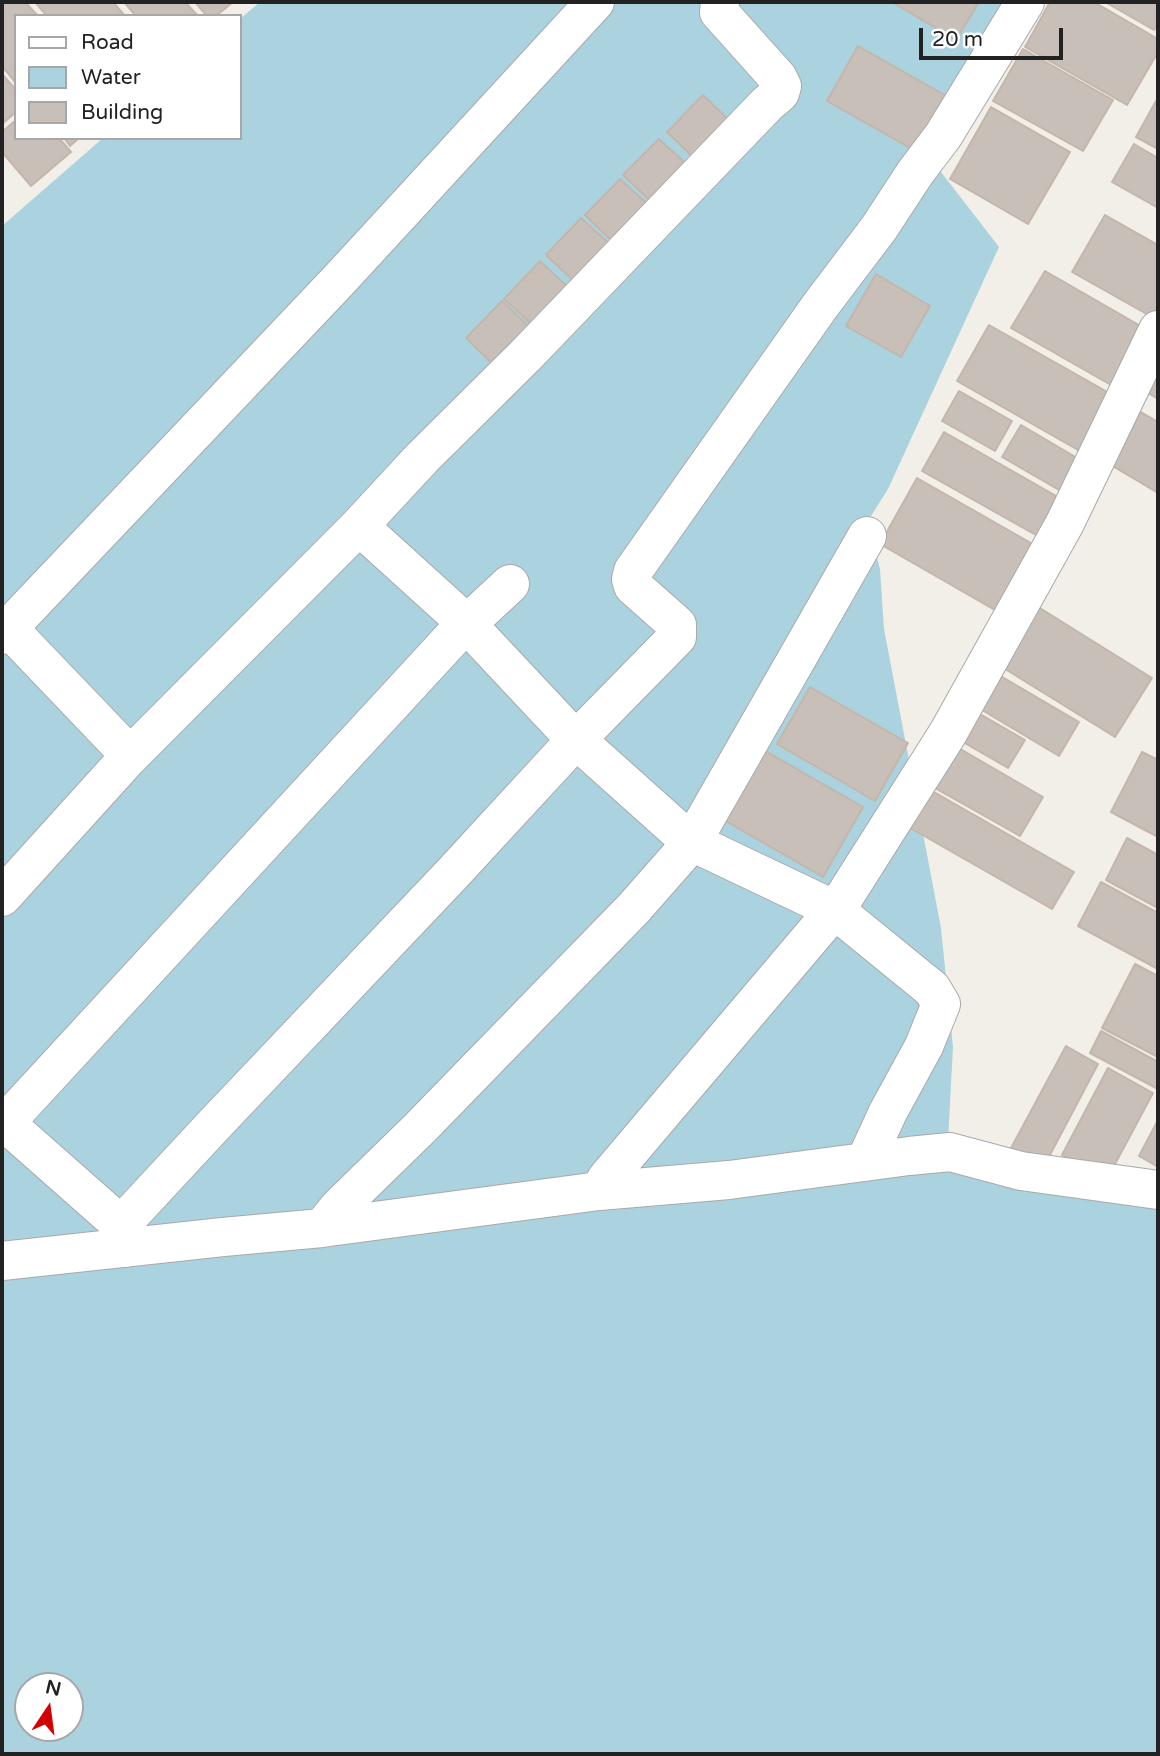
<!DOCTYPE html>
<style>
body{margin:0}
#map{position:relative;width:1160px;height:1756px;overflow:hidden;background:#f2efe9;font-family:"Varela Round",sans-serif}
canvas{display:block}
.frame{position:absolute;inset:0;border:4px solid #222;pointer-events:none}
.legend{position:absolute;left:14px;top:14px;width:228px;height:126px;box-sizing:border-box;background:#fff;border:2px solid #a7a7a7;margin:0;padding:9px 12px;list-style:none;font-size:21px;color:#222}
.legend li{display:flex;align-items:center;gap:14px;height:35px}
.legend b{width:35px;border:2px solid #a7a7a7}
.north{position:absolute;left:14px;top:1672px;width:70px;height:70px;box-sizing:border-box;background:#fff;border:2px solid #a7a7a7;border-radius:50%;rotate:13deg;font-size:19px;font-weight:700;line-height:28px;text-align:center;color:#222}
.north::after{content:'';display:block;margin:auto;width:24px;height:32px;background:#d40000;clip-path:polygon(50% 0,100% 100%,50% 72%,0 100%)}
.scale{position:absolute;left:919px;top:28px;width:144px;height:32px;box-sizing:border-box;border:4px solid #222;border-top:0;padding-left:9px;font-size:21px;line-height:24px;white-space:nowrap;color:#222;-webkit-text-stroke:5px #fff;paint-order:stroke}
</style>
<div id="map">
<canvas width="1160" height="1756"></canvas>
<div class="frame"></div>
<ul class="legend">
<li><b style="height:9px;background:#fff"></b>Road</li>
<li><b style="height:19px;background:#aad3df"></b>Water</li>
<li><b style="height:19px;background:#c7bfb8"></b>Building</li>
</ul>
<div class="north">N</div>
<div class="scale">20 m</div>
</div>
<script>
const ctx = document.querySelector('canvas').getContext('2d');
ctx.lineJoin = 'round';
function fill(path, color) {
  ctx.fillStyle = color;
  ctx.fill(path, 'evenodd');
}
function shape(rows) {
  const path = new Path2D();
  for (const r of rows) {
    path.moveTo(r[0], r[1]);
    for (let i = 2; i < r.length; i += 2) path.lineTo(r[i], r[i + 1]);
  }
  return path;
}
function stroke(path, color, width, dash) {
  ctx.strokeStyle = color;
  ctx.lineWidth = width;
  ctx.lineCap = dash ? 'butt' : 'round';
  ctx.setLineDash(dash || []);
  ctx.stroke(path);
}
const water = shape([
 [260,2,1029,2,931,159,999,247,888,489,861,532,873,543,880,569,884,629,941,928,953,1047,948,1141,1158,1201,1158,1754,2,1754,2,226,103,138,240,138,240,19],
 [28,1686,70,1686,70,1728,28,1728]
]);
const building = shape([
 [2,2,25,2,38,16,16,16,16,83,2,66,2,2],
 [35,2,113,2,125,16,47,16,35,2],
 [124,2,185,2,198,16,136,16,124,2],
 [195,2,233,2,216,16,207,16,195,2],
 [892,2,979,2,956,40,892,2],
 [1050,2,1094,2,1158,39,1158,52,1127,105,1025,47,1050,2],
 [1105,2,1158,2,1158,22,1154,30,1105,2],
 [858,46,950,98,919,153,827,101,858,46],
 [1023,49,1113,100,1083,151,993,101,1023,49],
 [2,74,16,90,16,112,2,124,2,74],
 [703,95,736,127,701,165,667,132,703,95],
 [1156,101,1158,102,1158,149,1136,137,1156,101],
 [991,107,1070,152,1028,224,950,179,991,107],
 [16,120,16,138,59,138,71,152,31,186,2,152,2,132,16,120],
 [64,138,79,138,70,146,64,138],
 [659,139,693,170,658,208,623,175,659,139],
 [1134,144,1158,158,1158,208,1112,182,1134,144],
 [620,179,654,210,619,248,585,215,620,179],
 [1105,215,1158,245,1158,305,1152,317,1072,272,1105,215],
 [581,218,615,249,580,287,546,255,581,218],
 [540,261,574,293,539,331,504,299,540,261],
 [1045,271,1151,332,1118,389,1011,328,1045,271],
 [876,274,930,306,901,357,846,326,876,274],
 [502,301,536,333,500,371,466,338,502,301],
 [989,325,1118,398,1085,454,957,381,989,325],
 [1158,352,1158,399,1138,387,1158,352],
 [959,391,1012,421,995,451,942,421,959,391],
 [1134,408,1158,422,1158,493,1104,461,1134,408],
 [1021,425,1084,462,1066,494,1002,457,1021,425],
 [944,432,1065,501,1043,539,922,471,944,432],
 [917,478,1045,551,1007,617,880,544,917,478],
 [1035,605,1152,678,1115,737,997,664,1035,605],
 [992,671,1079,722,1059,756,972,704,992,671],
 [810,687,908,743,875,801,777,744,810,687],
 [973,710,1025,740,1008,768,956,738,973,710],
 [950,743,1043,797,1020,836,926,783,950,743],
 [762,749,863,807,823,877,722,819,762,749],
 [1142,752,1158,760,1158,837,1111,812,1142,752],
 [927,788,1074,872,1052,909,905,825,927,788],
 [1127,838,1158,855,1158,908,1106,880,1127,838],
 [1101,882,1158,913,1158,969,1078,926,1101,882],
 [1135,964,1158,976,1158,1057,1102,1028,1135,964],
 [1101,1031,1158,1062,1158,1089,1090,1053,1101,1031],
 [1066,1046,1098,1064,1043,1168,1010,1150,1066,1046],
 [1108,1068,1153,1093,1107,1179,1062,1155,1108,1068],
 [1158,1120,1158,1167,1139,1156,1158,1120]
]);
const minor = shape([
 [8,628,121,746,127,759],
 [2,635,339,280,595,2],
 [2,897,127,759,359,526,422,458,526,355,767,104,780,93,782,86,778,78,719,12,720,2],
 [2,1120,121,1225,126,1248],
 [5,1123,454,636,510,584],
 [865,1162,888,1112,924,1046,941,1004,932,989,835,910,692,842,867,536],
 [599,1191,607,1178,841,902,948,733,1065,523,1158,330],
 [121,1225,212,1127,453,873,571,745,677,637,677,625,633,586,631,579,633,571,820,306,879,228,915,173,943,136,1025,2],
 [322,1228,339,1207,420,1128,634,908,692,842,685,837,571,735,466,623,359,526],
 [2,1261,223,1237,322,1228,599,1191,729,1180,909,1156,950,1152,1021,1171,1158,1190]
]);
fill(water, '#aad3df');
fill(building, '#c7bfb8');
stroke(building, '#c4b6ab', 2);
stroke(minor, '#a9a9a9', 40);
stroke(minor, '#fff', 38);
</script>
